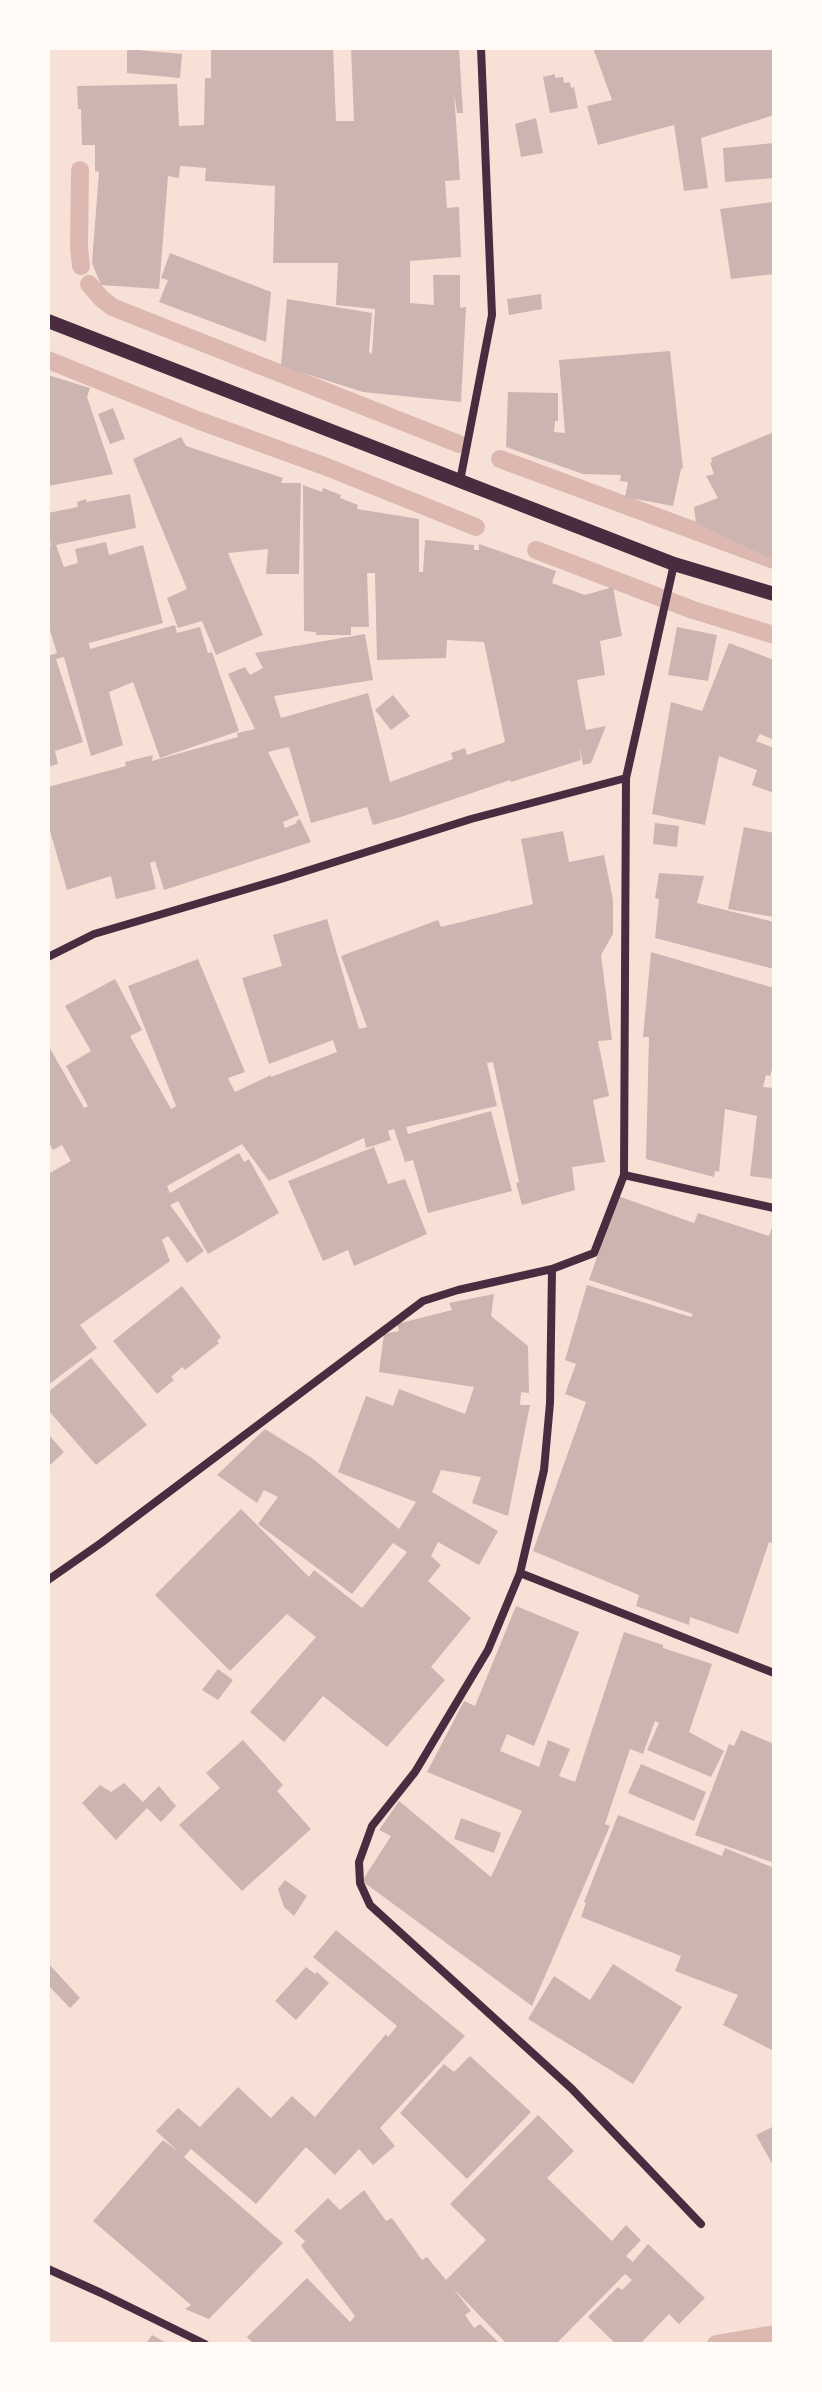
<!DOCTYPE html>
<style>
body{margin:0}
#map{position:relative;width:822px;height:2392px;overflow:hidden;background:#f7e1d7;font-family:"Fira Sans",sans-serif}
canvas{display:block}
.frame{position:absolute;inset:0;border:50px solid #fffaf5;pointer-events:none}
</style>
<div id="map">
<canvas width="822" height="2392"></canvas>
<div class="frame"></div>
</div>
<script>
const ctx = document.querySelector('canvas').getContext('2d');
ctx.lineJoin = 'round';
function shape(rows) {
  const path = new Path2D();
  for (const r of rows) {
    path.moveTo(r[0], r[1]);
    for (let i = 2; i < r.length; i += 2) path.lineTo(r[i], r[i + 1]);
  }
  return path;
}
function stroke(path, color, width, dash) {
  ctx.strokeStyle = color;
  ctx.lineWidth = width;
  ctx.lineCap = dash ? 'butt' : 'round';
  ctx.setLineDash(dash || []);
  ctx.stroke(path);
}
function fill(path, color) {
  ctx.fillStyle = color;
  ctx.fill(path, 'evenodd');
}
const stream = shape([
 [80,170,79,247,81,266],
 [89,284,101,298,112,307,459,444],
 [48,360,200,421,327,467,476,527],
 [500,459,774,560],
 [536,550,693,610,774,635],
 [716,2344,774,2334]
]);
const building = shape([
 [211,48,333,48,336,121,354,121,351,48,459,48,463,113,457,113,454,92,460,180,445,181,447,208,459,207,461,257,410,261,410,303,434,305,433,275,460,275,460,308,466,307,461,402,363,392,281,366,287,299,372,313,369,352,372,354,375,309,336,305,338,263,273,263,275,186,205,181,206,168,180,166,179,178,168,176,159,289,101,285,92,263,99,172,95,171,95,145,82,145,81,109,78,109,77,86,177,84,179,126,204,125,205,78,211,78],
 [593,48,774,48,774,115,701,138,708,188,684,191,674,125,598,145,587,106,612,100],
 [127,49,182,54,180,78,127,73],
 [555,74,555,78,563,77,564,83,570,82,571,88,574,87,578,108,550,113,543,77],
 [536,118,543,153,521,157,515,124],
 [774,143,774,178,725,182,723,148],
 [773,202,774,274,731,279,720,209],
 [170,253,271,292,266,342,159,302,168,280,161,278],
 [541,294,542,309,509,315,507,299],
 [670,351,683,468,681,469,673,506,625,497,628,482,620,481,621,475,583,474,506,447,508,392,558,393,558,421,555,421,554,432,565,433,559,360],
 [48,375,90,388,87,397,113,474,48,486],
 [113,408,125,439,110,444,98,414],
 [774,432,774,560,696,523,694,507,718,498,706,476,714,474,710,463,712,462,711,458],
 [181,437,186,446,283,478,281,483,301,483,299,574,266,574,268,549,228,553,263,635,216,655,202,621,178,628,167,598,187,589,133,459],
 [303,485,322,492,323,488,341,495,340,498,358,505,357,509,419,519,419,572,423,572,425,540,474,545,474,550,479,550,479,544,556,571,552,583,585,595,613,587,622,636,600,641,605,675,577,680,586,730,606,726,591,763,583,765,580,747,581,760,511,782,510,780,404,816,373,825,367,807,311,823,289,747,268,752,299,815,283,822,285,828,297,823,296,821,300,819,311,842,164,890,155,861,150,863,156,889,116,899,111,876,67,890,48,824,48,787,126,766,125,762,153,755,152,761,238,737,237,733,255,729,228,674,245,667,250,675,263,668,255,653,365,634,373,680,274,696,281,718,368,693,390,782,453,759,451,753,465,748,467,755,505,742,484,642,447,640,446,658,377,660,375,573,367,573,369,627,351,627,351,635,316,635,316,632,304,631],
 [130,494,136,528,56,545,64,567,78,563,75,549,106,542,109,555,143,545,163,623,89,643,90,649,175,625,177,633,200,627,208,653,212,652,239,731,160,758,133,682,109,692,123,745,91,756,64,657,56,659,83,742,55,751,58,764,48,767,48,656,57,653,48,624,48,547,51,546,48,529,48,513,78,507,77,502,86,499,86,502],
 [677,627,717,635,708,681,668,675],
 [729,643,774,660,774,740,760,734,756,741,774,748,774,793,752,785,757,770,719,756,705,825,652,814,671,702,702,711],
 [393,695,410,716,391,730,375,710],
 [655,823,679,826,677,847,653,844],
 [744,827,774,833,774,917,728,909],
 [563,831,569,862,604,855,613,900,613,934,601,955,612,1040,598,1041,609,1096,593,1100,605,1162,572,1167,575,1190,522,1205,516,1183,519,1182,493,1062,487,1063,497,1106,406,1127,408,1134,491,1111,512,1191,428,1213,413,1160,405,1162,394,1129,388,1131,391,1140,366,1148,364,1138,269,1181,242,1144,167,1186,170,1193,239,1153,244,1162,249,1159,279,1213,208,1254,178,1201,170,1205,204,1251,187,1263,168,1236,162,1240,170,1261,80,1325,97,1348,48,1385,48,1174,71,1161,62,1145,53,1150,48,1141,48,1045,84,1108,88,1106,66,1066,91,1051,65,1006,115,979,142,1030,130,1036,171,1109,176,1106,128,986,198,959,245,1072,228,1078,235,1092,271,1075,271,1077,337,1052,333,1040,269,1064,242,978,282,966,273,935,327,919,359,1029,367,1027,341,956,438,920,441,927,533,904,521,839],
 [659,873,704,876,697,903,774,922,774,969,655,938,659,899,655,898],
 [651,952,774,988,774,1063,770,1076,766,1075,763,1087,774,1088,774,1179,750,1176,757,1116,725,1109,719,1172,715,1171,714,1177,646,1159,649,1037,643,1037],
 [374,1147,388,1184,405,1179,427,1234,354,1266,348,1250,323,1261,288,1181],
 [618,1196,694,1223,698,1213,769,1236,774,1222,774,1544,769,1542,738,1634,690,1617,689,1625,636,1606,639,1595,533,1551,586,1402,565,1394,576,1364,565,1360,587,1285,691,1317,693,1314,589,1280],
 [182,1286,221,1337,217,1341,219,1343,185,1370,182,1367,171,1377,174,1380,157,1394,113,1341],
 [494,1294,491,1316,528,1346,529,1393,521,1392,520,1405,530,1405,508,1516,472,1503,481,1477,441,1470,432,1492,498,1531,479,1565,438,1542,431,1556,441,1565,428,1581,471,1618,431,1667,445,1680,387,1747,323,1696,284,1742,250,1712,316,1637,287,1614,230,1671,155,1595,241,1509,309,1577,314,1570,362,1608,407,1552,393,1543,352,1594,258,1524,278,1497,264,1490,257,1503,217,1475,265,1429,312,1458,399,1529,416,1502,338,1472,366,1396,393,1406,399,1389,465,1414,474,1387,379,1372,384,1334,399,1331,397,1324,452,1310,449,1303],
 [91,1358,147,1425,96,1465,48,1410,48,1392],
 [48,1434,64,1452,48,1467],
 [516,1606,579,1632,534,1746,507,1734,500,1751,539,1767,548,1740,570,1749,559,1776,575,1782,624,1632,663,1645,663,1648,712,1664,689,1732,724,1751,711,1777,647,1750,659,1723,655,1721,643,1754,630,1749,605,1824,610,1826,532,2006,362,1881,391,1836,379,1830,399,1801,491,1877,522,1811,427,1772,464,1701,475,1706],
 [218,1669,233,1680,218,1700,202,1690],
 [741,1730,774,1744,774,1863,695,1835,729,1744,734,1746],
 [243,1740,283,1785,277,1791,311,1829,242,1891,179,1825,220,1788,206,1773],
 [641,1764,706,1792,694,1821,628,1793],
 [124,1783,143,1802,159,1786,176,1806,161,1822,147,1808,116,1840,82,1803,100,1785,111,1792],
 [618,1815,722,1856,725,1848,774,1868,774,2051,723,2025,738,1995,675,1971,681,1956,581,1917,586,1903,584,1902],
 [461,1818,501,1833,494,1853,454,1839],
 [285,1880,307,1896,294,1916,284,1907,278,1889],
 [336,1930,465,2036,380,2128,395,2146,373,2165,359,2149,335,2175,306,2147,256,2204,191,2149,184,2157,283,2243,209,2319,185,2309,191,2305,93,2221,163,2140,179,2152,156,2131,178,2108,200,2127,238,2087,271,2118,292,2096,315,2117,386,2034,388,2037,397,2026,313,1957],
 [48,1963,80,1998,70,2008,48,1985],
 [613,1964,682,2007,633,2084,528,2019,554,1976,590,2000],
 [306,1967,315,1974,317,1972,329,1983,296,2020,275,2001],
 [470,2056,531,2112,467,2179,400,2113,444,2064,454,2072],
 [538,2115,574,2151,547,2178,612,2241,626,2225,641,2240,626,2256,633,2262,648,2244,705,2298,679,2324,669,2314,640,2344,616,2344,588,2317,618,2287,622,2290,632,2280,625,2274,556,2344,507,2344,453,2288,471,2311,465,2315,474,2328,480,2324,500,2344,254,2344,247,2337,307,2278,350,2322,355,2316,301,2246,305,2241,294,2231,328,2198,340,2210,364,2190,386,2221,392,2218,422,2260,427,2257,446,2280,486,2240,450,2204],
 [774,2126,774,2167,756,2135],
 [152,2335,168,2344,146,2344]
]);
const minor = shape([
 [460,481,492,315,481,48],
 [48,957,94,934,281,879,471,819,626,778],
 [624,1175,774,1208],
 [552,1269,550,1403,544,1470,520,1573,488,1650,415,1772,372,1826,359,1862,360,1883,370,1905,572,2089,701,2224],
 [520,1573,774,1673],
 [48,1580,101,1543,423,1301,458,1290,552,1269,594,1253,624,1175,626,778,674,564],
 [48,2269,101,2293,205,2344]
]);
const tertiary = shape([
 [48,321,674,564,774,594]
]);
stroke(stream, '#dcb8b0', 18);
fill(building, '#ccb4b1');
stroke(minor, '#4a2c40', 8);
stroke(tertiary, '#4a2c40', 14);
</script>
